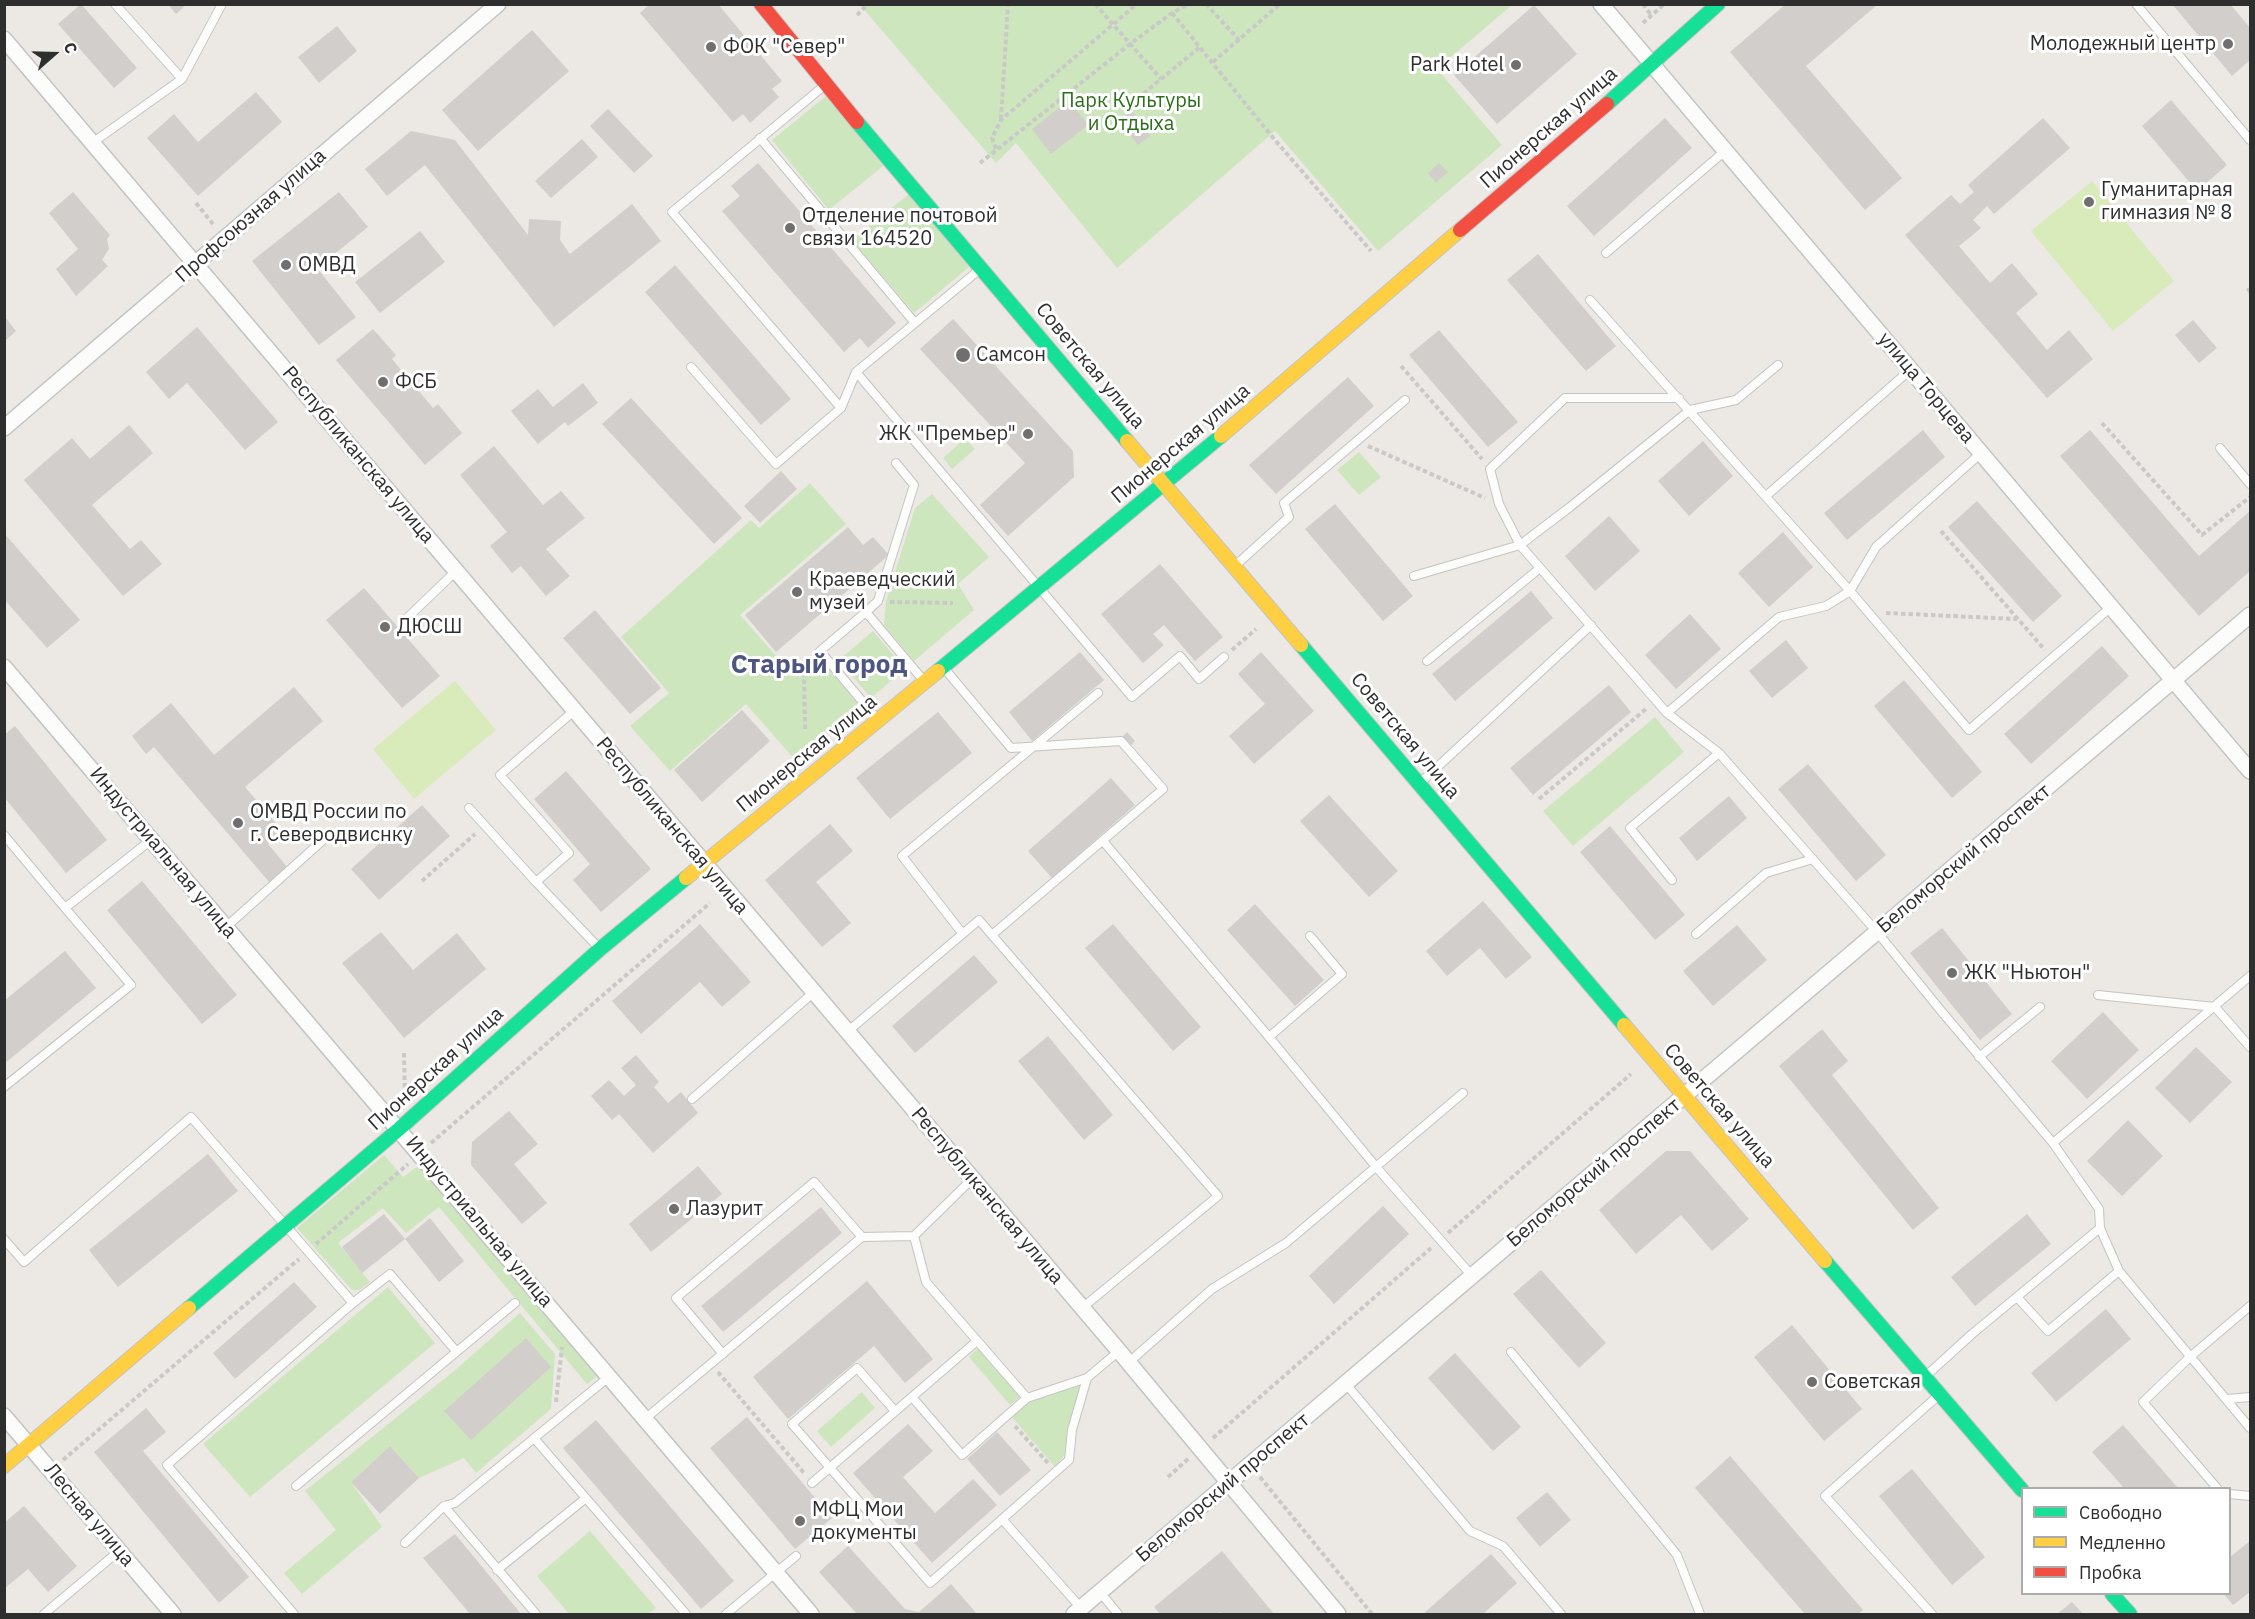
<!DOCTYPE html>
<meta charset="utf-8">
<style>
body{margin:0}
#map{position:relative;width:2255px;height:1619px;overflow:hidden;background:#ece8e4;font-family:"IBM Plex Sans",sans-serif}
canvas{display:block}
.frame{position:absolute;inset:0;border:6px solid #2e2e2e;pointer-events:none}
.legend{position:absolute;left:2021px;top:1487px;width:210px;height:108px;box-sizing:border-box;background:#fff;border:2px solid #ababab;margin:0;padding:8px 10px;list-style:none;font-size:18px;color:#2e2e2e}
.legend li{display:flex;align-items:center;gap:12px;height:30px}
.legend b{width:30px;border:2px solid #ababab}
.north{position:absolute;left:24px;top:24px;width:60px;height:60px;-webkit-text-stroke:4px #fff;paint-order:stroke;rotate:70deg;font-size:16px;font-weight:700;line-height:24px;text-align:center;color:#2e2e2e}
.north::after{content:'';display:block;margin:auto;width:21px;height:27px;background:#2e2e2e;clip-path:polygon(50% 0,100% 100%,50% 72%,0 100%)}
</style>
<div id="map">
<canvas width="2255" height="1619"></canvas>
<div class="frame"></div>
<ul class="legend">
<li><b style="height:8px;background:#16e098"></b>Свободно</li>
<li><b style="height:8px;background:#ffcf43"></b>Медленно</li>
<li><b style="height:8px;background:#f24e42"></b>Пробка</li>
</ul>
<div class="north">С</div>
</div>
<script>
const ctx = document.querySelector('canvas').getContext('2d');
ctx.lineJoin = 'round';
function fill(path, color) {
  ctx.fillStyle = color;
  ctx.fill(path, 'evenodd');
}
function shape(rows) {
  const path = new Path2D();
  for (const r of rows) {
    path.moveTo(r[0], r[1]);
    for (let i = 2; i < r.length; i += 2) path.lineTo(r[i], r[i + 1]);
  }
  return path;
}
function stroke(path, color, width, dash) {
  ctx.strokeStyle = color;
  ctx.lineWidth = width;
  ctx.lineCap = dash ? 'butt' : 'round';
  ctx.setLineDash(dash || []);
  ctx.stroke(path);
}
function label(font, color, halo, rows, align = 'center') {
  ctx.font = font + ' "IBM Plex Sans",sans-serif';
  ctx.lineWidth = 6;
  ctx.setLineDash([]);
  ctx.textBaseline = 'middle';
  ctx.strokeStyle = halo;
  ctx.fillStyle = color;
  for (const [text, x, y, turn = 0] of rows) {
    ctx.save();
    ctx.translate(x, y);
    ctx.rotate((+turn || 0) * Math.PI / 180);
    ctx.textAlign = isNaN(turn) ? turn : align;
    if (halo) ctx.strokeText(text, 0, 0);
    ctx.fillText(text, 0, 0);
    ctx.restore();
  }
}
const green = shape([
 [860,5,1512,5,1437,69,1502,145,1378,251,1275,131,1117,268,1016,143,996,163],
 [826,96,883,166,829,210,772,140],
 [909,194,969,267,914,313,852,240],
 [965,438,975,449,952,469,943,458],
 [1359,452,1381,477,1359,495,1337,470],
 [810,483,846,524,740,615,780,660,829,670,861,705,797,762,746,704,670,771,630,726,669,693,621,637,751,520,759,528],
 [932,494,989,557,958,584,974,610,914,661,884,625,886,601,915,508],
 [873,631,905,669,871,698,839,660],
 [1655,717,1684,752,1573,846,1543,811],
 [384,1155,403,1177,418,1166,597,1376,587,1384,439,1207,406,1233,383,1208,338,1243,370,1282,359,1290,352,1290,297,1228],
 [388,1287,435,1343,250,1497,203,1444],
 [520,1313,555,1354,551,1409,476,1473,464,1458,419,1478,390,1446,351,1482,382,1527,302,1594,284,1573,336,1530,305,1491,454,1371],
 [978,1348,1020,1397,1010,1405,969,1357],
 [1083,1382,1067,1430,1065,1454,1055,1467,1011,1416,1029,1401],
 [862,1392,875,1408,831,1447,817,1431],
 [590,1531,656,1608,648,1614,569,1614,537,1576]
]);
const pitch = shape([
 [2092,181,2174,281,2113,331,2031,231],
 [455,681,496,730,414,799,373,749]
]);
const building = shape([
 [81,4,137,68,114,88,58,24],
 [168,4,187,4,176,14],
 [650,4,718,4,782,81,772,89,779,97,750,123,743,114,733,122,640,13],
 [1786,4,1878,4,1806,66,1902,178,1865,210,1730,52],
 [2172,4,2230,4,2250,28,2250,60,2232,76],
 [1534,5,1577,54,1497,124,1454,75],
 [337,26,357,51,319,83,298,57],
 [532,30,569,71,478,151,442,110],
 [256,92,282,122,198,196,147,138,174,114,198,142],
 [1069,100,1088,125,1051,154,1032,129],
 [2171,100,2227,165,2197,191,2142,126],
 [608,109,653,156,634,173,590,126],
 [1132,111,1150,136,1138,145,1119,121],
 [1665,118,1692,148,1594,236,1567,206],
 [2043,118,2070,148,1994,214,1987,206,1973,220,1981,228,1959,246,1990,283,2012,263,2038,294,2016,313,2047,350,2069,330,2093,359,2047,398,1905,235,1951,195,1960,204,1974,192,1968,185],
 [411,131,455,140,528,235,529,219,561,221,560,240,570,254,632,204,661,241,554,327,425,165,387,196,365,169],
 [582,139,598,157,551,198,535,181],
 [758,163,896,323,868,348,860,338,844,352,722,211,740,196,731,186],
 [1439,163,1448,172,1436,183,1428,173],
 [73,192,110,235,107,239,109,249,102,260,108,266,76,296,56,269,78,249,49,213],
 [339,192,368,227,317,268,356,317,319,345,252,261],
 [420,231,445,262,380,313,355,282],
 [1538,254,1616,346,1586,371,1507,280],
 [675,265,791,399,761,425,645,292],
 [5,317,16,331,5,341],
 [953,319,1073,451,1074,477,1008,536,980,505,1025,463,920,349],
 [2193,320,2217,348,2199,363,2175,335],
 [197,327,278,422,245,450,187,383,169,399,146,372],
 [373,329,396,355,392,359,433,408,438,404,462,433,425,465,336,360],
 [1439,330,1518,422,1488,447,1409,355],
 [1348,377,1374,406,1276,494,1249,465],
 [583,383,598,403,568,426,565,422,538,444,511,411,538,389,553,407],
 [631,398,742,518,714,544,602,424],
 [129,425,153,453,92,505,130,549,141,540,162,564,123,596,24,480,72,438,90,459],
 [1923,430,1945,457,1847,540,1824,513],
 [2090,430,2199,556,2250,511,2250,571,2199,616,2060,456],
 [1703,441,1733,476,1689,516,1658,481],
 [494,446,543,505,561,491,585,518,546,549,570,576,546,596,521,566,512,573,490,546,507,532,460,475],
 [781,471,797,489,760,523,744,506],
 [1977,501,2062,596,2033,622,1948,527],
 [1335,504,1413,596,1383,621,1305,529],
 [1609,516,1640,551,1595,591,1565,556],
 [848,527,863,545,873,537,889,555,776,652,745,615],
 [1783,532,1813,567,1769,607,1738,573],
 [4,533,80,620,47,648,4,599],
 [1160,564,1223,637,1195,661,1164,625,1153,634,1164,645,1143,663,1101,614],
 [364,588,440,676,402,708,326,620],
 [1531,591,1553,618,1455,701,1432,674],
 [595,610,661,688,630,714,563,638],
 [1690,614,1721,649,1676,689,1645,655],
 [1786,640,1808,668,1772,698,1749,671],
 [2102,646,2129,676,2031,764,2004,734],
 [1080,652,1104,680,1032,741,1009,712],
 [1261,652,1314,711,1254,764,1229,736,1265,704,1238,674],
 [1904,680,1982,772,1952,798,1874,706],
 [1609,685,1631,712,1533,795,1510,768],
 [294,687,323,721,245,787,283,832,268,844,288,868,270,883,154,747,146,754,132,736,171,703,214,755],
 [742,710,770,741,702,802,674,770],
 [938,712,972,753,890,819,856,778],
 [15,726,107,840,66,873,4,797,4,735],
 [1127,732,1135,741,1129,747,1121,738],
 [1808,764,1886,855,1856,881,1778,789],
 [566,771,651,869,601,912,573,880,590,864,534,799],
 [1111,778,1135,805,1052,878,1028,851],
 [1329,795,1398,871,1369,897,1300,821],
 [1729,796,1747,818,1697,861,1679,838],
 [422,805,450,836,379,900,351,869],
 [830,824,853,851,816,882,851,923,822,947,765,880],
 [1610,826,1685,915,1655,940,1580,852],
 [142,881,237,995,202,1024,107,910],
 [1483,901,1532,957,1506,979,1480,948,1447,976,1426,951],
 [1255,904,1324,980,1295,1006,1227,930],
 [700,924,751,982,722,1007,700,982,641,1034,612,1001],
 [1113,924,1201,1027,1173,1051,1085,948],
 [1737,925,1767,960,1713,1006,1683,971],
 [1942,928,2012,1014,1980,1040,1910,953],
 [381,932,413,970,457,933,486,969,404,1038,342,963],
 [65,951,96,988,4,1064,4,1001],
 [974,955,998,982,915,1053,892,1026],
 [2103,1012,2139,1050,2087,1099,2051,1061],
 [1822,1029,1848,1061,1832,1075,1939,1208,1913,1230,1779,1066],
 [1048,1036,1113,1115,1084,1140,1018,1061],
 [2196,1047,2232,1082,2190,1123,2155,1088],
 [636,1055,659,1082,654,1087,668,1103,681,1092,698,1113,653,1153,619,1114,612,1120,591,1096,609,1080,624,1096,636,1085,621,1068],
 [509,1111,538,1144,514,1164,547,1203,522,1224,471,1165,472,1142],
 [2128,1120,2163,1156,2122,1196,2087,1161],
 [1666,1151,1690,1151,1749,1219,1712,1251,1681,1215,1636,1254,1599,1210],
 [208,1154,238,1191,118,1287,89,1250],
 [698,1166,722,1194,651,1252,629,1224],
 [1383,1206,1409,1234,1334,1304,1309,1276],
 [821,1207,842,1233,723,1332,701,1306],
 [384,1214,405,1239,430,1218,464,1261,439,1282,405,1239,362,1273,342,1247],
 [2027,1214,2051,1244,1975,1306,1951,1277],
 [1541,1270,1606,1343,1579,1368,1513,1294],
 [867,1281,933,1359,905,1383,874,1346,788,1419,753,1377],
 [294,1282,317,1307,235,1379,213,1353],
 [2106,1309,2131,1339,2056,1402,2031,1373],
 [1792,1325,1862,1409,1824,1441,1754,1357],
 [526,1338,551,1367,471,1440,444,1411],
 [1455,1353,1521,1427,1493,1451,1428,1378],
 [146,1408,166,1432,143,1451,249,1577,219,1603,94,1452],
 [747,1417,832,1518,795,1549,710,1448],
 [596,1420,734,1581,701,1609,563,1448],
 [908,1424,933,1451,903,1477,935,1513,973,1479,997,1505,932,1563,853,1473],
 [2123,1425,2178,1488,2124,1488,2092,1452],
 [997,1432,1031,1470,1000,1496,967,1459],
 [390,1446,419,1478,380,1514,351,1482],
 [1730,1456,1863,1610,1858,1614,1805,1614,1695,1488],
 [1912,1469,1985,1557,1952,1585,1879,1496],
 [1547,1492,1571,1520,1540,1547,1516,1518],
 [24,1506,77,1566,48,1592,28,1569,4,1589,4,1523],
 [455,1534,521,1614,470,1614,423,1558],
 [2250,1541,2250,1592,2233,1605,2224,1594,2230,1594,2230,1557],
 [848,1546,905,1609,919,1612,951,1584,977,1614,857,1614,819,1572],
 [1222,1551,1274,1614,1222,1614,1220,1612,1216,1614,1160,1614,1154,1607],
 [1491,1554,1517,1583,1483,1614,1423,1614],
 [2072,1602,2083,1614,2057,1614]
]);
const path = shape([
 [901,4,903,4],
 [1095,4,1161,79],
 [1206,4,1239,40],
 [1643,4,1651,15],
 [1172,13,1274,139,1371,251],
 [857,15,868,4],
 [1643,23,1664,4],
 [1213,62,1280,4],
 [1132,103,1200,47],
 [1001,119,1008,4],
 [996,149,992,138,1001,120,1137,4],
 [980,163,1130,44,1172,13,1189,4],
 [196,203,213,224],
 [2248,288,2250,292],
 [1401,366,1482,459],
 [2102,423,2202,535,2250,497],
 [1368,446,1485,498],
 [1941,531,2045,650],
 [890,602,953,603],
 [1886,613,2017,619],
 [1232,650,1256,629],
 [805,729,804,664,810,659],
 [1539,799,1646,709],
 [422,881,475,834],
 [404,1053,405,1097],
 [431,1143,710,903],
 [1448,1233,1631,1074],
 [316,1244,408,1164],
 [718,1372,804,1473],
 [556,1402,562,1347],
 [1015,1426,1048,1463],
 [1213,1438,1431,1248],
 [63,1460,299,1259],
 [1168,1477,1189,1458],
 [1260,1477,1372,1614]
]);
const lane = shape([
 [115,4,182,79],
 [2136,4,2250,140],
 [825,85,672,212,841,408,856,372,979,270],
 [760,138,915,323],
 [92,143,182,79,222,4],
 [1606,253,1725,151],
 [1590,300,1850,591,1969,730,2111,607],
 [1778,365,1736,400,1690,410,1570,507,1520,545,1667,713,1719,753,1877,932,1942,1012,2053,1143,2099,1209,2100,1228,1972,1334,1927,1375],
 [691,367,776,464,841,408],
 [856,372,1132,697,1180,656,1199,679,1224,657],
 [2220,448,2250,484],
 [1766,496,1910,370],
 [1236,565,1289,517,1284,503,1405,400],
 [1414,576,1520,545,1499,504,1490,469,1565,398,1679,398],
 [866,612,878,601,914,485,896,463],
 [403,622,456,571],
 [1427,661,1540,568],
 [944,668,1011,748,1121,741,1163,789,992,935],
 [575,710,500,775,569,853,536,882,599,948],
 [1667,713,1779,617,1826,606,1850,591,1876,547,1981,453],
 [878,720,820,651,866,612,924,681],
 [1420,783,1591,625],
 [469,808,536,882],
 [4,835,65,908],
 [1103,841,1269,1037],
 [1672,880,1630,828,1719,753],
 [226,927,322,841],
 [962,933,902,856,1098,693],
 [1696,934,1766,873,1813,859],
 [1310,936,1342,974,1269,1037,1377,1168,1473,1277],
 [2098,995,2215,1007,2250,1047],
 [847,1032,979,920,1218,1196,1082,1308],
 [1979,1057,2040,1007],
 [4,1087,131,985,65,908,151,840],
 [692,1099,814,992],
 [2053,1143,2250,976],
 [2100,1228,2119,1271,2250,1428],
 [914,1236,972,1179],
 [4,1239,24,1262,191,1117,353,1303,390,1274,456,1351],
 [2017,1297,2048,1331,2119,1271],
 [1511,1352,1677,1555,1700,1614],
 [723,1354,676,1298,814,1182,862,1237],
 [1128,1363,1212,1289,1286,1243,1463,1093],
 [1346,1384,1470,1531,1503,1546,1561,1614],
 [912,1397,962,1455,1027,1398],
 [2227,1399,2250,1397],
 [895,1411,857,1368,792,1424,930,1583,1069,1460,1072,1430,1087,1378],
 [646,1418,862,1237,914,1236,926,1282,1027,1398,1087,1378,1119,1351],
 [534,1438,686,1614],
 [812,1483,977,1341],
 [296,1486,515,1303],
 [2217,1488,2143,1402,2190,1357,2250,1306],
 [2230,1494,2250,1496],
 [444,1506,536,1614],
 [1002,1519,1081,1608],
 [405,1543,444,1506,455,1503,610,1376],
 [497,1570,586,1498],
 [1100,1592,1118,1614],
 [44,1614,119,1551],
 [294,1614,167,1465,353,1303],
 [726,1614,796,1556],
 [1932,1614,1825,1496,1939,1395]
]);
const street = shape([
 [1601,4,2250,771],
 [4,39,1119,1351,1338,1614],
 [4,428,498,4],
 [4,667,811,1614],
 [4,1416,173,1614],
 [1074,1614,2250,615]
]);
const fast = shape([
 [1607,104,1718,4],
 [857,122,1127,441],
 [1301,645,1624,1025],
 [938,671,1221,436],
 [1825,1261,2022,1490],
 [189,1308,399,1129,600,949,686,878],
 [2112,1594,2130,1614]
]);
const slow = shape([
 [1221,436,1460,230],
 [1127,441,1301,645],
 [686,878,938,671],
 [1624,1025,1825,1261],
 [4,1466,189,1308]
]);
const jam = shape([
 [761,4,857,122],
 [1460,230,1607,104]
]);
const markers = [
 [2228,44,6,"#706f6e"],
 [711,47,6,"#706f6e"],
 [1516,65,6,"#706f6e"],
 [2089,202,6,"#706f6e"],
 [790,228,6,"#706f6e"],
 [286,265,6,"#706f6e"],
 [963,355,8,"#706f6e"],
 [383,382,6,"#706f6e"],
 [1028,434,6,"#706f6e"],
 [797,592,6,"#706f6e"],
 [385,627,6,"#706f6e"],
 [238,823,6,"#706f6e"],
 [1952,973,6,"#706f6e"],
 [674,1209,6,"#706f6e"],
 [1812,1382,6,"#706f6e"],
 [800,1521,6,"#706f6e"]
];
const poiNames = [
 ["Молодежный центр",2216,44,"right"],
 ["ФОК \"Север\"",723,47],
 ["Park Hotel",1504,65,"right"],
 ["Гуманитарная",2101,190],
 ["гимназия № 8",2101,213],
 ["Отделение почтовой",802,216],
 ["связи 164520",802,239],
 ["ОМВД",298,265],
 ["Самсон",976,355],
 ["ФСБ",395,382],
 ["ЖК \"Премьер\"",1016,434,"right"],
 ["Краеведческий",809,580],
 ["музей",809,603],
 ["ДЮСШ",397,627],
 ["ОМВД России по",250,812],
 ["г. Северодвиснку",250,835],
 ["ЖК \"Ньютон\"",1964,973],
 ["Лазурит",686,1209],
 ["Советская",1824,1382],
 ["МФЦ Мои",812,1510],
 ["документы",812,1533]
];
const parkNames = [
 ["Парк Культуры",1131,101],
 ["и Отдыха",1131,124]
];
const streetNames = [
 ["Пионерская улица",1549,128,-41],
 ["Профсоюзная улица",251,216,-41],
 ["Советская улица",1090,366,50],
 ["улица Торцева",1926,388,50],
 ["Пионерская улица",1181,444,-40],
 ["Республиканская улица",358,455,50],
 ["Советская улица",1405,736,50],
 ["Пионерская улица",807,754,-39],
 ["Республиканская улица",672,826,50],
 ["Индустриальная улица",163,853,50],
 ["Беломорский проспект",1964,859,-40],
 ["Пионерская улица",436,1069,-42],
 ["Советская улица",1719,1106,49],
 ["Беломорский проспект",1594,1173,-40],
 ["Республиканская улица",987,1196,50],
 ["Индустриальная улица",479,1222,50],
 ["Беломорский проспект",1223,1488,-40],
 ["Лесная улица",89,1515,50]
];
const districtNames = [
 ["Старый город",819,665]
];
fill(green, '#cee6be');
fill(pitch, '#d9eabb');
fill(building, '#d1cecb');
stroke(lane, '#c5c4c5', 10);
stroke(street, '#c5c4c5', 18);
stroke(fast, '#c5c4c5', 16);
stroke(slow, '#c5c4c5', 16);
stroke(jam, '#c5c4c5', 16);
stroke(path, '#c9c9c8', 4, [4.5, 3]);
stroke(lane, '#fcfcfb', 8);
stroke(street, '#fcfcfb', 15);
stroke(fast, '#16e098', 14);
stroke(slow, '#ffcf43', 14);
stroke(jam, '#f24e42', 14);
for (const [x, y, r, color] of markers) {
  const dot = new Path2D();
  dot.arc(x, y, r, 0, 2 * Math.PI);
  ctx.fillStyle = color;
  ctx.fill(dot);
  stroke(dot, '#fff', 2);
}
label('20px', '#2e2e2e', '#fff', poiNames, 'left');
label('20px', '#2c6e1b', '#fff', parkNames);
label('20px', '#2e2e2e', '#fff', streetNames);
label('bold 26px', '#4d5680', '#fff', districtNames);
</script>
